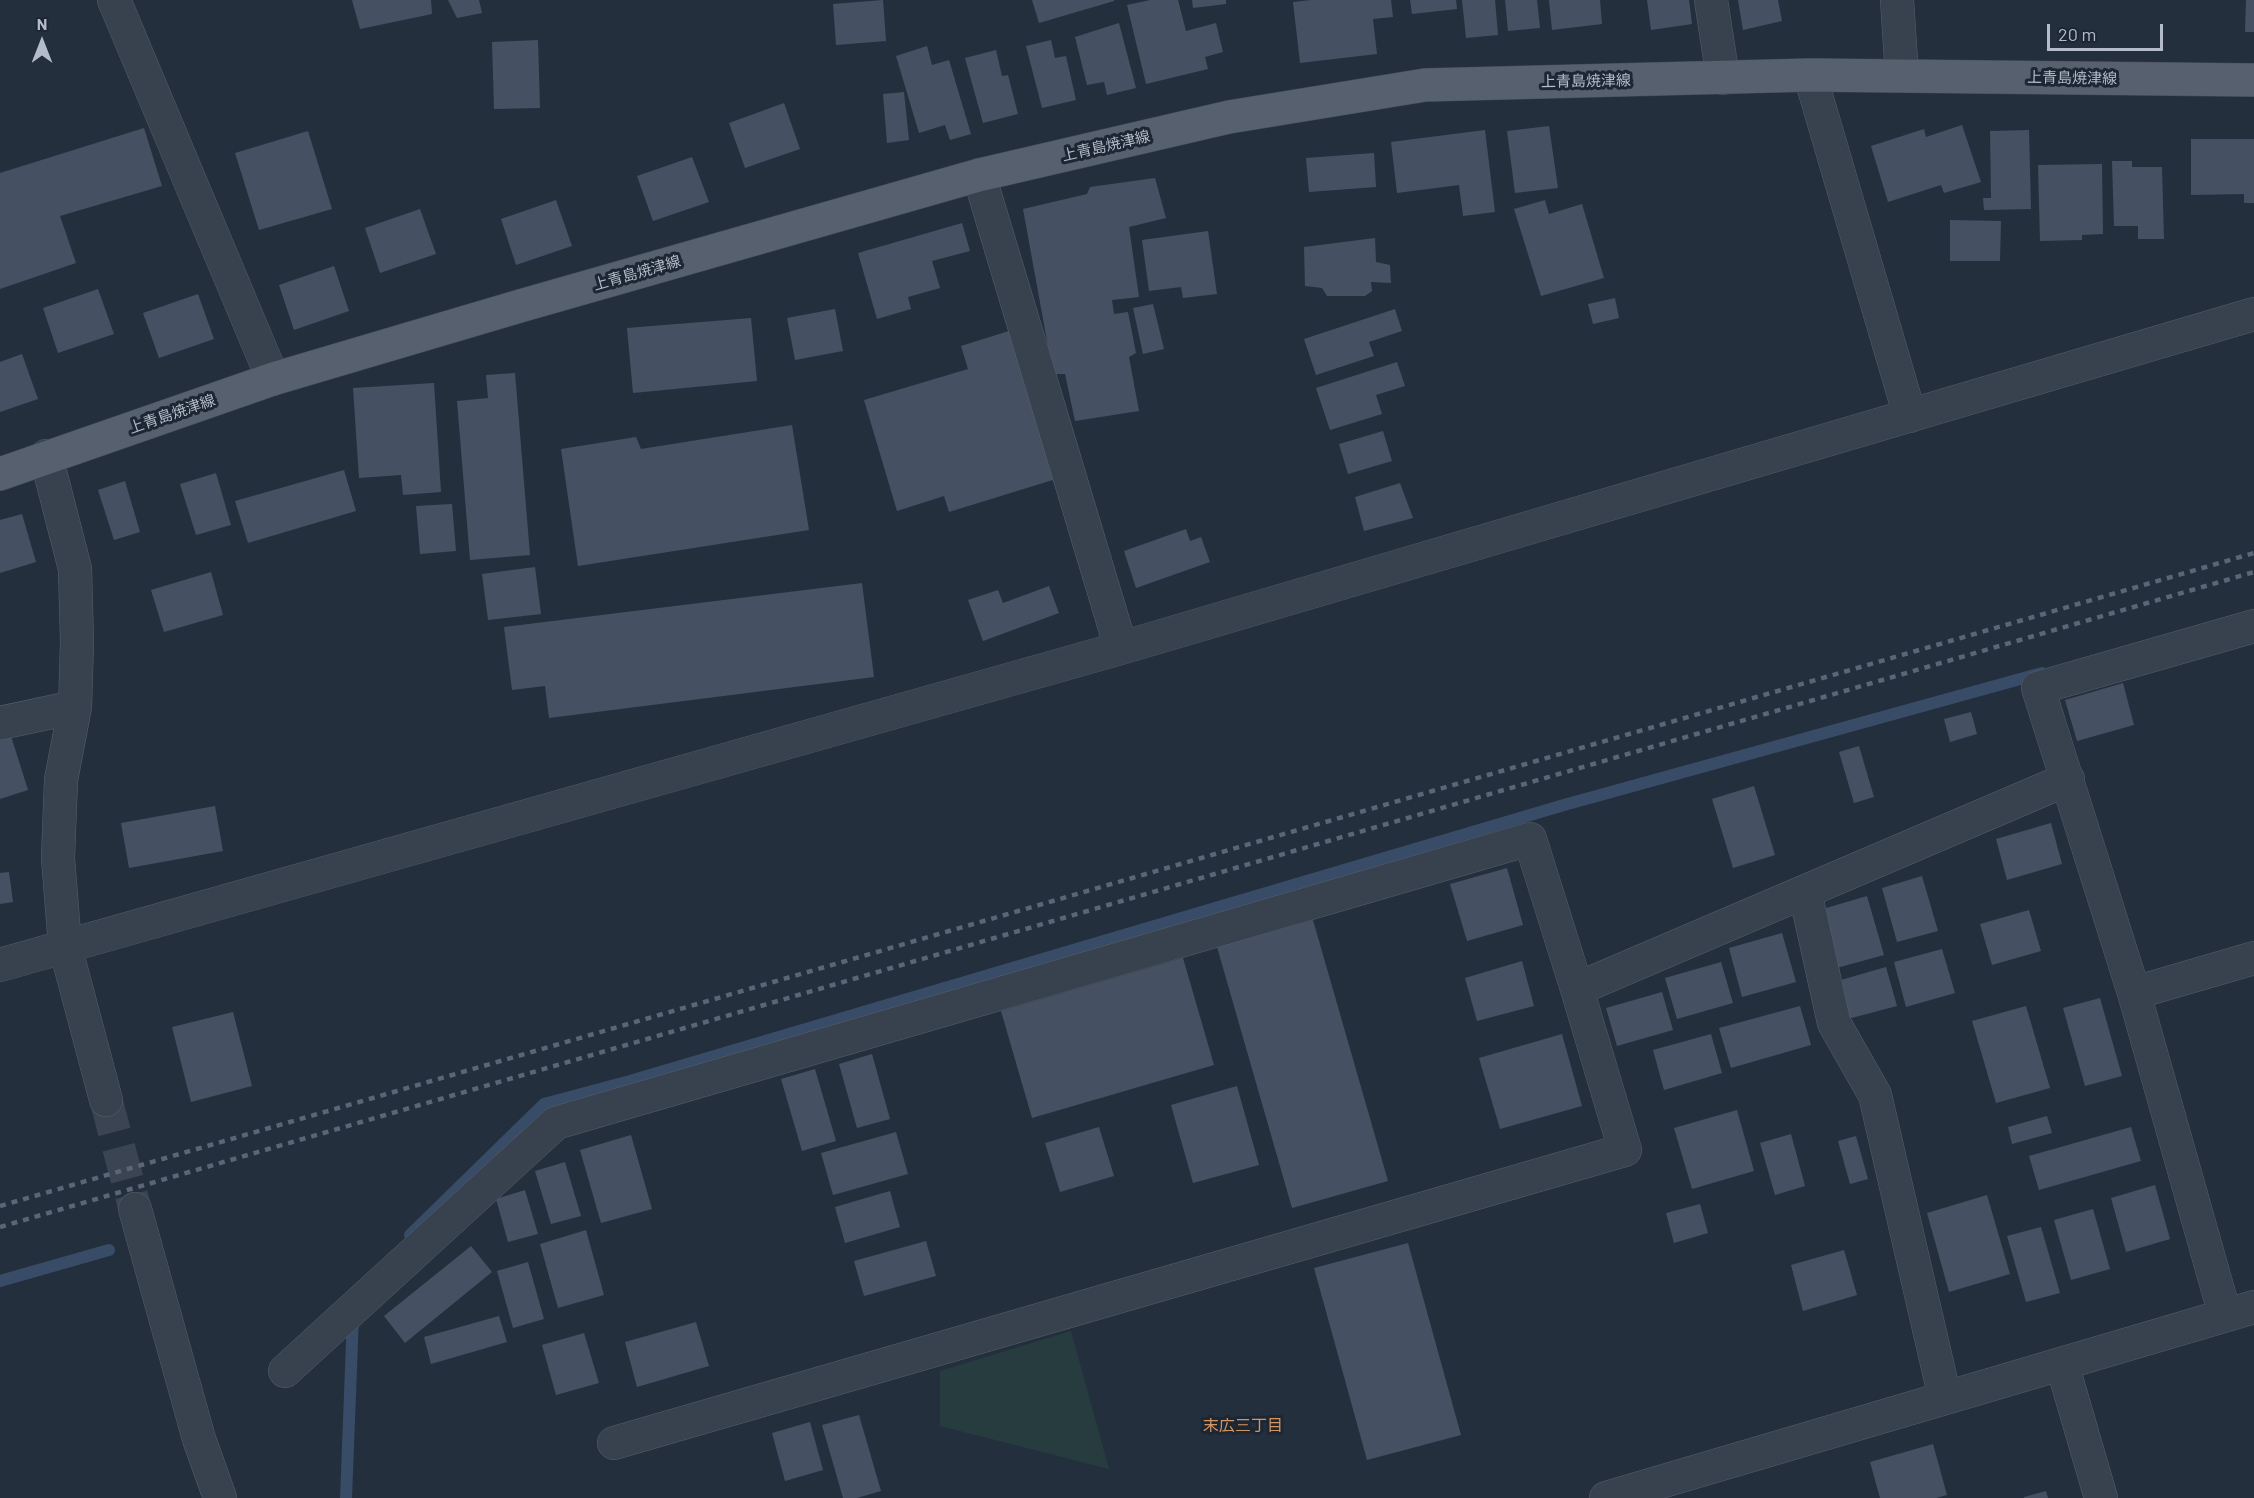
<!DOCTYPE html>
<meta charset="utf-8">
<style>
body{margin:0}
#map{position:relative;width:2254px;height:1498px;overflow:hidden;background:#242f3e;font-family:Barlow,sans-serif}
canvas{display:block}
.north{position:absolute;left:12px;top:12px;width:60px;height:60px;-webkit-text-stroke:4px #1d2633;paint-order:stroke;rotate:0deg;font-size:16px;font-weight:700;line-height:24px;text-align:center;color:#b4bcc9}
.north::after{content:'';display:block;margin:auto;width:21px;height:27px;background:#b4bcc9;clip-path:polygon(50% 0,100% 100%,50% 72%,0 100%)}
.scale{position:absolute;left:2047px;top:24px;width:116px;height:27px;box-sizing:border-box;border:3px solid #b4bcc9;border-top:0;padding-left:8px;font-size:18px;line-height:21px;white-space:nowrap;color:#b4bcc9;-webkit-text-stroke:4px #1d2633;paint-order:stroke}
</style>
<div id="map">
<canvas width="2254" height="1498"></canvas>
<div class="north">N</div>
<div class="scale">20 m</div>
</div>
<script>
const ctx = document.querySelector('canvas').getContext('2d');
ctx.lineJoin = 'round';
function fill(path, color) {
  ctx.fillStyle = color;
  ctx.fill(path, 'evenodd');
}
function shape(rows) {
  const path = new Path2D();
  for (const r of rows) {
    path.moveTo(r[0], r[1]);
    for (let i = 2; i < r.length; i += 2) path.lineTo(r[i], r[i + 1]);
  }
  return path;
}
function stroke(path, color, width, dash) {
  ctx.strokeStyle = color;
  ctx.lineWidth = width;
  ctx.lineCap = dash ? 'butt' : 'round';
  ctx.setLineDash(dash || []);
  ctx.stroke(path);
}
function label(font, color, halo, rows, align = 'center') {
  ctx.font = font + ' Barlow,"Noto Sans JP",sans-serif';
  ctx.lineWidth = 6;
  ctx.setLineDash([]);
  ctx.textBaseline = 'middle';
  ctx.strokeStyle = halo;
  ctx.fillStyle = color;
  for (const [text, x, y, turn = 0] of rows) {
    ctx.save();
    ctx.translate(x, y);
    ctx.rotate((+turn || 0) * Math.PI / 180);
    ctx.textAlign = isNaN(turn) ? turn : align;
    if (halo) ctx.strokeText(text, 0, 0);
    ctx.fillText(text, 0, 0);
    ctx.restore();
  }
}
const green = shape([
 [1071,1331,1109,1469,940,1426,940,1371]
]);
const stream = shape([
 [410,1235,544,1104,630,1081,1564,805,2042,673],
 [0,1281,109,1250],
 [346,1498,353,1316]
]);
const building = shape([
 [352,0,431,0,432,14,360,29],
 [448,0,479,0,482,13,457,18],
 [883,0,886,41,836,45,833,4],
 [1032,0,1114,0,1114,1,1039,23],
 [1150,0,1178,0,1186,31,1216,23,1223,52,1205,57,1208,69,1146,84,1127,5],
 [1192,0,1226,0,1226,4,1193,8],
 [1311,0,1391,0,1393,17,1373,19,1377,54,1300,63,1293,2],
 [1410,0,1456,0,1457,9,1412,14],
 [1462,0,1495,0,1498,35,1466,38],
 [1505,0,1537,0,1540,28,1508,31],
 [1549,0,1600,0,1602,24,1552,30],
 [1647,0,1689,0,1692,24,1651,30],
 [1738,0,1778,0,1782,21,1743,30],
 [2246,0,2254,0,2254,32,2245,32],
 [1119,23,1136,88,1107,95,1104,82,1087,85,1075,37],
 [538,40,540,108,494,109,492,42],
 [1051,40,1055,58,1066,56,1076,100,1042,108,1026,46],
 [927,46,932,65,949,60,971,134,950,140,945,125,919,133,896,56],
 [996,50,1002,76,1008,75,1018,114,983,123,965,58],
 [904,92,909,140,887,143,883,94],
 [784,103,800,149,745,168,729,123],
 [1962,125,1981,182,1944,193,1941,185,1888,202,1871,146,1924,129,1926,137],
 [1549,126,1558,188,1515,193,1507,131],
 [144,128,162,186,60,216,76,263,0,289,0,173],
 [1485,130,1495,212,1463,216,1459,185,1397,193,1391,142],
 [2029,130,2031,209,1984,210,1983,198,1991,198,1990,131],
 [308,131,332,209,259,230,235,153],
 [2191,139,2254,139,2254,203,2244,203,2244,194,2191,195],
 [1374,153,1376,187,1309,192,1306,158],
 [692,157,709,202,653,221,637,176],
 [2112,161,2132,161,2132,167,2162,167,2164,239,2138,239,2138,226,2114,226],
 [2102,164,2103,234,2082,235,2082,240,2040,241,2038,165],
 [1155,178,1166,218,1129,227,1139,297,1112,300,1114,314,1128,312,1136,353,1129,357,1139,411,1075,421,1065,374,1053,374,1023,209,1087,194,1090,187],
 [556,200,572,246,516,265,501,219],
 [1545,200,1549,214,1582,204,1604,278,1541,296,1514,209],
 [420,209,436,254,380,273,365,228],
 [1950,220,2001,221,2000,261,1950,261],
 [962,223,970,251,932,261,940,288,908,297,911,309,877,319,858,253],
 [1208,231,1217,294,1183,298,1181,287,1149,291,1142,240],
 [1375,238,1376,262,1390,265,1391,283,1371,282,1372,291,1365,296,1327,296,1322,288,1305,286,1304,247],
 [334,266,349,311,294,330,279,285],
 [98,289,114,334,58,353,43,308],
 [198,294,214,339,159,358,143,313],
 [1615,298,1619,318,1593,324,1588,304],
 [1153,304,1164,349,1143,354,1133,308],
 [835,309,843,351,795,360,787,318],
 [1395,309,1402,331,1369,342,1374,356,1316,375,1304,339],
 [751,318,757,381,633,393,627,328],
 [1012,330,1056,479,949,512,944,496,897,511,864,400,968,369,961,346],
 [22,354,38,399,0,412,0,362],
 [1397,362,1405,386,1376,395,1382,414,1330,430,1316,388],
 [515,373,530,555,470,560,457,401,488,398,486,375],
 [434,383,441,492,403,495,401,475,359,478,353,388],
 [792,425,809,530,578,566,561,449,636,437,641,449],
 [1383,431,1392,461,1348,474,1339,444],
 [344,470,356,511,248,543,235,501],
 [216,473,231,525,196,535,180,484],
 [125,481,140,532,114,540,98,490],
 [1400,483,1413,518,1364,531,1355,497],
 [452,504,456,551,420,554,416,506],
 [22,514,36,562,0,573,0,520],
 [1186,529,1190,541,1201,537,1210,562,1136,588,1124,551],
 [535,567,541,614,488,620,482,574],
 [211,572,223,615,164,632,151,590],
 [862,583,874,677,549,718,545,686,512,690,504,627],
 [1049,586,1059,613,983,641,968,600,998,590,1003,603],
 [2123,683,2134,725,2077,741,2065,700],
 [1971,712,1977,734,1950,742,1944,719],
 [11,736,28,790,0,799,0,740],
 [1859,746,1874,797,1854,803,1839,752],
 [1754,786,1775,855,1733,868,1712,799],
 [215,806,223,851,129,868,121,823],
 [2051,823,2062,864,2007,880,1996,839],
 [1507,868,1523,925,1467,941,1450,884],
 [9,872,13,902,0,904,0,873],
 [1922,876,1938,931,1897,942,1882,888],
 [1867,896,1884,955,1833,969,1816,911],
 [2029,910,2041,951,1992,965,1980,924],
 [1313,920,1388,1181,1292,1208,1217,947],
 [1782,933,1796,982,1742,997,1729,948],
 [1942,949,1955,993,1906,1007,1894,962],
 [1183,958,1214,1065,1032,1118,1001,1011],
 [1522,961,1534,1006,1477,1021,1465,978],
 [1721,962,1733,1003,1677,1019,1665,978],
 [1886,967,1897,1006,1844,1020,1834,982],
 [1662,992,1673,1030,1617,1046,1606,1008],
 [2100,998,2122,1076,2085,1086,2063,1008],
 [1800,1006,1811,1045,1731,1068,1719,1028],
 [2026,1006,2050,1088,1996,1103,1972,1021],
 [233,1012,252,1086,191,1102,172,1027],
 [1562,1034,1582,1106,1500,1129,1479,1058],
 [1711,1034,1722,1073,1664,1090,1653,1050],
 [872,1054,890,1119,857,1128,839,1064],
 [815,1069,836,1141,802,1151,781,1079],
 [1237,1086,1259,1165,1193,1183,1171,1105],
 [1737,1110,1754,1171,1692,1189,1674,1128],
 [2047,1116,2052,1133,2012,1144,2008,1127],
 [1099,1127,1114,1176,1060,1192,1045,1143],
 [2131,1127,2141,1161,2039,1190,2029,1156],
 [896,1132,908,1174,833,1195,821,1153],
 [1791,1134,1805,1186,1775,1195,1760,1143],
 [631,1135,652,1209,601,1223,580,1150],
 [1856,1136,1868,1179,1850,1184,1838,1141],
 [565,1162,581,1216,551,1224,535,1171],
 [2155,1185,2170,1239,2126,1252,2111,1198],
 [525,1190,538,1234,508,1242,496,1199],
 [890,1191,900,1227,845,1243,835,1207],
 [1987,1195,2010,1274,1949,1292,1927,1213],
 [1700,1204,1708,1233,1674,1243,1666,1213],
 [2093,1209,2110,1269,2071,1280,2054,1220],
 [2041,1227,2060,1293,2026,1302,2007,1236],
 [586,1230,604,1295,558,1308,540,1244],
 [926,1241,936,1276,864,1296,854,1261],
 [1408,1243,1461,1435,1367,1460,1314,1268],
 [471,1246,492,1272,405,1343,384,1316],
 [1844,1250,1857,1295,1803,1311,1791,1265],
 [528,1262,544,1319,513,1328,497,1271],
 [499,1316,507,1342,431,1364,424,1337],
 [696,1322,709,1366,637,1387,625,1342],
 [584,1333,599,1383,556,1395,542,1345],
 [859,1415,881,1491,857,1498,843,1498,822,1425],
 [810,1422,823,1470,785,1481,772,1433],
 [1933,1444,1947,1495,1936,1498,1880,1498,1870,1462],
 [2046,1491,2048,1498,2024,1498,2024,1497]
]);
const minorTunnel = shape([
 [106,1100,135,1209]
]);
const minor = shape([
 [114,0,273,379],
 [1711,0,1723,78],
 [1897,0,1902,76],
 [1810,75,1910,416],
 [979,175,1121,648],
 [46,456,75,569,77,642,75,707,61,780,58,858,65,946,106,1100],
 [0,723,75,707],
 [1805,892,1834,1023,1875,1095,1945,1398],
 [0,965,1121,648,2254,314],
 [2134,993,2254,958],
 [135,1209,199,1439,220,1498],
 [2225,1315,2134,993,2038,688,2254,626],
 [2062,1364,2101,1498],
 [285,1371,556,1123,1530,839,1577,989],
 [614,1443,1625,1150,1577,989,2068,779],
 [1606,1498,2254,1307]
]);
const major = shape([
 [0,474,273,379,520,306,979,175,1229,117,1425,85,1810,75,2254,80]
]);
const rail = shape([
 [0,1206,2254,553],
 [0,1227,2254,572]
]);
const streetNames = [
 ["上青島焼津線",2072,78,1],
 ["上青島焼津線",1586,81,-1],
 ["上青島焼津線",1106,146,-13],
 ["上青島焼津線",637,273,-16],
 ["上青島焼津線",172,414,-19]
];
const neighbourhoodNames = [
 ["末広三丁目",1243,1426]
];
fill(green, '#263c3f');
stroke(stream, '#394c67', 12);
fill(building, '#455162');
stroke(minorTunnel, '#3a4453', 33, [33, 16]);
stroke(minor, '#565f6c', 34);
stroke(major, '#414a57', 34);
stroke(minor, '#38414e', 33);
stroke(major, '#56606e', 33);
stroke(rail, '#5a6575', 4.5, [6, 6]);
label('15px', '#b4bcc9', '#1d2633', streetNames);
label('16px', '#d59563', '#1d2633', neighbourhoodNames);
</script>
